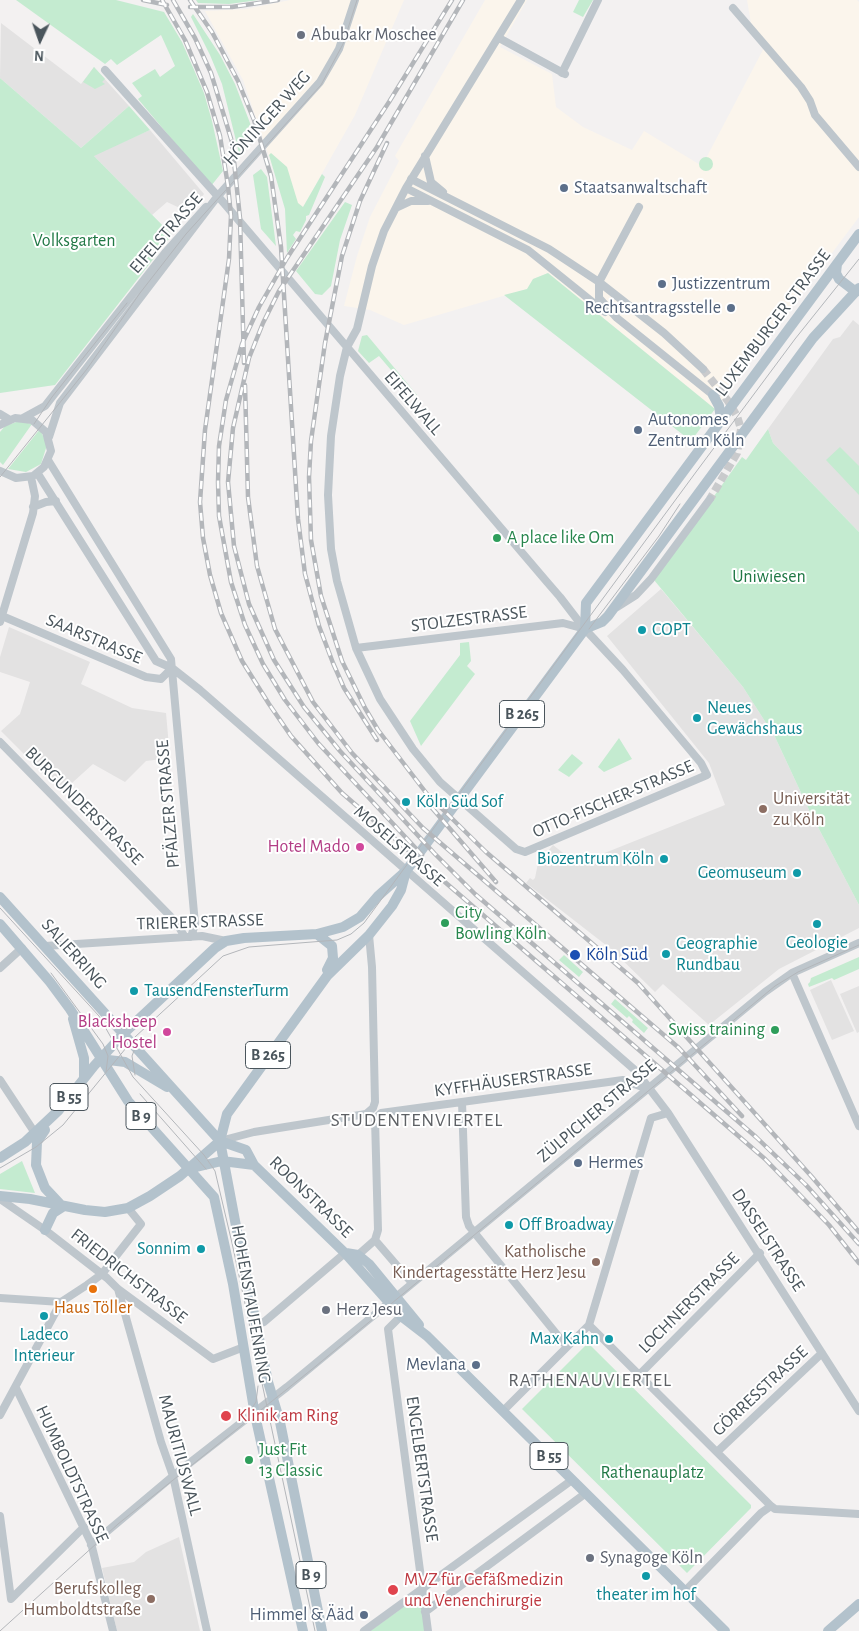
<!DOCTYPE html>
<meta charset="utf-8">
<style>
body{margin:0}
#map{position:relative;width:859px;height:1631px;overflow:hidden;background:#f3f1f1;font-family:"Alegreya Sans",sans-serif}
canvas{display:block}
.north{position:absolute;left:15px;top:15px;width:50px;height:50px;-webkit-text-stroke:4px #fff;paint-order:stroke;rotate:183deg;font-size:14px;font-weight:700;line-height:20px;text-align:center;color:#4a555c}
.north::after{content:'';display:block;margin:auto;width:18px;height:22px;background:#4a555c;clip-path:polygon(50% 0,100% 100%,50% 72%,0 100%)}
</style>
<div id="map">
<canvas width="859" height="1631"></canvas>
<div class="north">N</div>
</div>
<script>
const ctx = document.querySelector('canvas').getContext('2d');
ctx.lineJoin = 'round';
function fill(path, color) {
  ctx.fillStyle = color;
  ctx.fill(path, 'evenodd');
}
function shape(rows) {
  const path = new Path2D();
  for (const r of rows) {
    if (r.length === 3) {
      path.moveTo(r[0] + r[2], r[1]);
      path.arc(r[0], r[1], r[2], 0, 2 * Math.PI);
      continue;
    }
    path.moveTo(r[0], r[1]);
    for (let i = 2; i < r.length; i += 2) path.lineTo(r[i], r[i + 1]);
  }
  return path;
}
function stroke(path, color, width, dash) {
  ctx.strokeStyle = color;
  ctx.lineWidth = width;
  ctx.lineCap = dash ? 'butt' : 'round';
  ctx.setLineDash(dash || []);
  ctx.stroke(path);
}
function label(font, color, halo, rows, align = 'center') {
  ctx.font = font + ' "Alegreya Sans",sans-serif';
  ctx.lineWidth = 4;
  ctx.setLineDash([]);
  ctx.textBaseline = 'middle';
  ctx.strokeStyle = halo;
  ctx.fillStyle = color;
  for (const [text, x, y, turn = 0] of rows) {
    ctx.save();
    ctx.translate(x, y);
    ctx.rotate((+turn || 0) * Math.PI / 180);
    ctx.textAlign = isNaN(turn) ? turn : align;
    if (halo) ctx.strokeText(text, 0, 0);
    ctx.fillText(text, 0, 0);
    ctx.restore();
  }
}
const commercial = shape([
 [290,0,404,0,355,115,303,207,296,212,275,174,243,80,205,11,246,9],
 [485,0,527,0,500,47,552,74,556,107,583,127,632,150,644,131,702,166,766,44,751,23,747,0,857,0,859,2,859,217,715,409,548,273,533,279,527,289,404,325,370,310,344,306,357,256,370,217,399,161,395,156]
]);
const education = shape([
 [1,23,81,84,94,67,129,106,81,148,0,78],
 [150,130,204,194,190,213,185,208,182,209,167,202,152,215,93,155],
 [853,320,859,325,859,532,773,443,768,429,833,339,840,337],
 [661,589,743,687,775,737,810,812,859,905,859,928,779,969,709,1025,663,984,655,992,611,949,526,883,530,878,533,880,535,878,538,863,553,845,577,864,725,805,709,763,607,636],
 [9,627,90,662,81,684,132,708,166,713,170,758,146,761,125,782,93,764,62,792,1,731,20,714,30,682,0,672,0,657],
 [831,980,854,1031,832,1040,810,990],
 [859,986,859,1032,857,1033,840,994],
 [179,1537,200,1631,117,1631,102,1568,134,1562,146,1552]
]);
const green = shape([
 [16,0,116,0,164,12,182,42,204,93,212,121,223,171,211,186,138,99,142,96,132,83,155,69,160,77,175,66,161,35,117,65,111,59,105,64],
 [196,0,259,0,229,4,198,3],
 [579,0,593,0,583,17,573,12],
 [193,14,220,55,235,84,255,136,239,153,222,84,210,55,191,17],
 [94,67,105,79,102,82,105,84,95,89,83,82],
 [0,78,81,148,129,106,150,130,94,156,172,235,55,385,0,393],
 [271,153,287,167,298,203,303,207,322,174,325,177,309,215,306,216,306,220,300,232,296,231,293,235,296,239,287,253,285,209,269,155],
 [706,164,7],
 [261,169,267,177,276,246,261,229,253,175],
 [345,202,352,205,340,240,331,286,322,295,315,294,296,271],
 [548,273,715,409,691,441,504,295,527,289,533,279],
 [367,335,417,395,414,397,379,356,369,363,358,351,362,336],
 [19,421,32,424,3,465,0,462,0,432,5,426],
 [40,429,47,445,41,464,26,472,8,469],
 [768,429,773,443,859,532,859,905,810,812,775,737,743,687,654,580,742,457,746,460],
 [840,447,859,466,859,495,826,460],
 [469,642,471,661,467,666,475,674,421,746,410,721,460,655,460,643],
 [619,738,632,759,604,772,598,767],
 [572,754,583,763,569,777,558,770],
 [564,955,583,972,579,977,559,960],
 [859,957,859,969,834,980,832,978,809,987,808,984,810,982,811,978],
 [615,999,648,1028,644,1033,632,1022,633,1020,629,1016,627,1018,611,1004],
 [22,1161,35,1193,0,1189,0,1174],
 [590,1345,751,1505,751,1508,687,1573,522,1409,585,1346],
 [416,1598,422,1603,425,1631,370,1631]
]);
const minorTunnel = shape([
 [703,369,728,401,737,416,741,429,737,453,710,499]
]);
const minor = shape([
 [733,8,801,87,810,101,815,115,859,167],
 [499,38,565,74],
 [105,70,223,202,347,347,547,582,560,597,583,627,623,670,701,763,707,775,525,852,516,849,440,782,413,749,380,699,356,648,337,581,331,549,328,495,331,436,340,376,347,347,357,329,372,266,384,231,406,188,521,0],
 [562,73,598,0],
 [425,156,431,182,443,192],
 [411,179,549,249,599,282,664,333,703,369],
 [406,188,528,250,605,312],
 [639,207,599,282,599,298,617,318,713,395],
 [396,208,411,201,428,201],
 [0,414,10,420],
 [23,418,45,406,165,253,206,207],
 [0,425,15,418,32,420,46,432,51,451,44,467,33,476,16,478,0,471],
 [49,437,60,403,217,197,320,82,339,49,355,0],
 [48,460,171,659,195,924,191,937],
 [38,474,156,661,172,668,200,690,636,1071,668,1113,859,1411],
 [33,507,46,502,56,501],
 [617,607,636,595,651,579,710,499],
 [2,616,146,677,161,679,172,668],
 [0,622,33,513,35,496,31,477],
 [356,648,563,623,585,629],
 [0,742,175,921,185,937],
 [45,946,202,936,226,941],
 [0,968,22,948],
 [792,973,859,1126],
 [0,1080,35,1133],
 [462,1102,466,1217,469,1226,567,1347],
 [220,1141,254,1132,366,1114,373,1108,375,1102,372,967,369,935],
 [0,1199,45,1230,107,1278,118,1289,213,1359,244,1347],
 [375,1240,412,1283],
 [358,1255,375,1240,378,1230,375,1119,381,1113,623,1080,648,1089],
 [118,1289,161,1442,173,1476,207,1631],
 [0,1298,61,1302,87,1285,102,1274,141,1224,128,1208],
 [401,1316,388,1329,428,1631],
 [256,1324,264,1322,345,1253],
 [589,1325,771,1506],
 [640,1374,760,1253],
 [16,1388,91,1543,113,1631],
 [503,1411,589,1325,651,1118,668,1113],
 [0,1415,61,1302],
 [718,1451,822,1353],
 [771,1506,775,1509,859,1514],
 [0,1516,11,1599,84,1527],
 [91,1545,173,1476,287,1387,765,992,792,973,859,943],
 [685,1591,761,1513,771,1506],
 [425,1612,586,1493],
 [364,1631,572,1480]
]);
const major = shape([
 [837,264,836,273,839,279,856,292],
 [713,395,719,406,721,419],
 [585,629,602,622,608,616,813,338,859,288],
 [0,897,220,1141,246,1150,254,1165,345,1253,401,1316,427,1336,725,1631],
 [0,924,50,982,70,1009,128,1101,214,1197,233,1284,255,1415,303,1631],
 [317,934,332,946,333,958,327,970],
 [73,1019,84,1058,84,1078],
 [100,1059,125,1062,167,1087],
 [45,1130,37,1142,36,1165,45,1188,60,1204],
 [0,1158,25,1142,59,1110,94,1066,124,1033,215,948,226,941,244,938,317,934,343,927,360,917,378,896,406,871,585,629,586,603,859,234],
 [192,1168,222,1161,254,1165],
 [0,1196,30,1199,85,1210,105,1212,128,1208,150,1196,180,1176,220,1141],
 [45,1230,53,1213,64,1206],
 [346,1253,358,1255,369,1264,419,1325],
 [322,1631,280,1422,268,1382,236,1226,220,1141,227,1114,327,976,369,935,392,906,401,890,406,871],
 [828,1631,859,1604]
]);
const tram = shape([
 [34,424,52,397,127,303],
 [0,477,87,369,140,293,186,234,321,85,343,44,357,0],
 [589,629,659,536,680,504],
 [0,908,99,1016,133,1077,204,1155,215,1171,232,1243,315,1631],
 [51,973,103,1044,108,1056,106,1072],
 [103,1019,124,1029,145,1026],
 [135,1075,132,1056,138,1040],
 [140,1094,206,1169],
 [0,1168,36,1147,63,1125,135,1037,223,956,249,947,337,940,351,934,364,923,696,472,795,339,859,259],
 [246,1417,256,1402,258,1386],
 [0,1631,118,1524,316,1366,775,986,798,972,859,945]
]);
const rail = shape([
 [143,0,167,5],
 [162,0,185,40,207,92,220,136,228,186,231,216,229,259,205,430,200,502,203,538,210,575,221,613,242,661,269,704,291,736,342,793,765,1159,829,1225,859,1263],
 [173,0,195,38,211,73,232,142,240,218,244,363],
 [190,0,212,32,238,81,254,120,271,176,281,247,298,519,305,574,319,626,333,663,344,688,377,740],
 [463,0,377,147,279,291,263,323,249,358,233,428,228,482,234,546,249,604,274,660,304,707,340,751,435,854,475,894,756,1137,806,1185,859,1244],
 [190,7,232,7,278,0],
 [387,143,360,201,342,256,325,343,311,441,309,477,311,540,321,596,342,661,365,708,378,730,427,794,486,852,638,983,812,1177,859,1232],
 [245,385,248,497,257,566,275,629,313,702,352,753,423,828,679,1048,742,1116],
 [432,808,496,882],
 [422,855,318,743,285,700,263,664,245,625,231,582,219,516,218,482,219,446,226,400,242,344,259,307,287,258,389,102,452,0]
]);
const markers = [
 [301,35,5,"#6b7280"],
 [564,188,5,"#5c6f8a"],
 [662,284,5,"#5c6f8a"],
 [731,308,5,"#5c6f8a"],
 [638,430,5,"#5c6f8a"],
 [497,538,5,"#2e9e5b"],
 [642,630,5,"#0f9aa8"],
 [697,718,5,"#0f9aa8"],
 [406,802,5,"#0f9aa8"],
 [763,809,5,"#8d6e63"],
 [360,847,5,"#d1479c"],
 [664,859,5,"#0f9aa8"],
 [797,873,5,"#0f9aa8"],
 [445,923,5,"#2e9e5b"],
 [817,924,5,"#0f9aa8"],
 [666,954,5,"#0f9aa8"],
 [575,955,6,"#1a4fb4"],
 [134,991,5,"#0f9aa8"],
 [775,1030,5,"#2e9e5b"],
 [167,1032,5,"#d1479c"],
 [578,1163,5,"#5c6f8a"],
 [509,1225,5,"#0f9aa8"],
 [201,1249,5,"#0f9aa8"],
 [596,1262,5,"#8d6e63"],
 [93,1289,5,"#e8710a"],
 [326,1310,5,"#6b7280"],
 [44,1316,5,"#0f9aa8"],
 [609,1339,5,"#0f9aa8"],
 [476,1365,5,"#5c6f8a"],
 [226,1416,6,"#e0444e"],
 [249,1460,5,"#2e9e5b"],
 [590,1558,5,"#6b7280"],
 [646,1576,5,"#0f9aa8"],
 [393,1590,6,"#e0444e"],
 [151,1599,5,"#8d6e63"],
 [364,1615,5,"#5c6f8a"]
];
const shields = [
 [522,714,45],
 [268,1055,45],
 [69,1097,38],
 [141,1116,30],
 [549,1456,38],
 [311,1575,30]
];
const shieldNames = [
 ["B 265",522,714],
 ["B 265",268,1055],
 ["B 55",69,1097],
 ["B 9",141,1116],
 ["B 55",549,1456],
 ["B 9",311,1575]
];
const worshipNames = [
 ["Abubakr Moschee",311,35],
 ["Herz Jesu",336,1310],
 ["Synagoge Köln",600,1558]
];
const streetNames = [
 ["HÖNINGER WEG",267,118,-48],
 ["EIFELSTRASSE",166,233,-49],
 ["LUXEMBURGER STRASSE",773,323,-53],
 ["EIFELWALL",413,403,49],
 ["STOLZESTRASSE",469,619,-7],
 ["SAARSTRASSE",94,639,23],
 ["OTTO-FISCHER-STRASSE",613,799,-23],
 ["PFÄLZER STRASSE",168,804,-95],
 ["BURGUNDERSTRASSE",84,806,45],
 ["MOSELSTRASSE",399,846,41],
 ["TRIERER STRASSE",200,922,-2],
 ["SALIERRING",74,954,48],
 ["KYFFHÄUSERSTRASSE",513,1080,-8],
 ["ZÜLPICHER STRASSE",597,1111,-40],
 ["ROONSTRASSE",311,1197,44],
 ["DASSELSTRASSE",768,1240,57],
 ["FRIEDRICHSTRASSE",129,1276,38],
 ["LOCHNERSTRASSE",689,1303,-45],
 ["HOHENSTAUFENRING",251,1304,80],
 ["GÖRRESSTRASSE",760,1391,-43],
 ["MAURITIUSWALL",180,1455,75],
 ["ENGELBERTSTRASSE",422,1469,82],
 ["HUMBOLDTSTRASSE",72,1474,65]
];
const serviceNames = [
 ["Staatsanwaltschaft",574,188],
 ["Justizzentrum",672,284],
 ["Rechtsantragsstelle",721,308,"right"],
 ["Autonomes",648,420],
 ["Zentrum Köln",648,441],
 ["Hermes",588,1163],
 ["Mevlana",466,1365,"right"],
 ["Himmel & Ääd",354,1615,"right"]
];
const parkNames = [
 ["Volksgarten",74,241],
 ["Uniwiesen",769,577],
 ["Rathenauplatz",652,1473]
];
const leisureNames = [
 ["A place like Om",507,538],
 ["City",455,913],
 ["Bowling Köln",455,934],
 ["Swiss training",765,1030,"right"],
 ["Just Fit",259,1450],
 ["13 Classic",259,1471]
];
const cultureNames = [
 ["COPT",652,630],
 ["Neues",707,708],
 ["Gewächshaus",707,729],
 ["Köln Süd Sof",416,802],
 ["Biozentrum Köln",654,859,"right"],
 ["Geomuseum",787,873,"right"],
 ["Geologie",817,943,"center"],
 ["Geographie",676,944],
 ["Rundbau",676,965],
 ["TausendFensterTurm",144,991],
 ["Off Broadway",519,1225],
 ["Sonnim",191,1249,"right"],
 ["Ladeco",44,1335,"center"],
 ["Interieur",44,1356,"center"],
 ["Max Kahn",599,1339,"right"],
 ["theater im hof",646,1595,"center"]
];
const educationNames = [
 ["Universität",773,799,"left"],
 ["zu Köln",773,820,"left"],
 ["Katholische",586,1252],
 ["Kindertagesstätte Herz Jesu",586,1273],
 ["Berufskolleg",141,1589],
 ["Humboldtstraße",141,1610]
];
const hotelNames = [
 ["Hotel Mado",350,847],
 ["Blacksheep",157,1022],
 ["Hostel",157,1043]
];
const transitNames = [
 ["Köln Süd",586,955]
];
const foodNames = [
 ["Haus Töller",93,1308]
];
const healthNames = [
 ["Klinik am Ring",237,1416],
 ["MVZ für Gefäßmedizin",404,1580],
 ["und Venenchirurgie",404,1601]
];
const neighbourhoodNames = [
 ["STUDENTENVIERTEL",417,1120],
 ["RATHENAUVIERTEL",590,1380]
];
fill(commercial, '#fbf5ec');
fill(education, '#e3e2e2');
fill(green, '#c4ebd0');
stroke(minorTunnel, '#c9cacc', 8, [8, 4]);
stroke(minor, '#bec6cc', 8);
stroke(major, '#b3c2cc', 10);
stroke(tram, '#b3b6ba', 1);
stroke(rail, '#b3b6ba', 4.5);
stroke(rail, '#fff', 2.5, [8]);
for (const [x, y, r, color] of markers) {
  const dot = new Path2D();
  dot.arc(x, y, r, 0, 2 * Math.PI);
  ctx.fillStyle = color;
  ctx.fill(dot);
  stroke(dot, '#fff', 2);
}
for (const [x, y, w] of shields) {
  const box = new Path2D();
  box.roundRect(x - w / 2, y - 13.5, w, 27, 4);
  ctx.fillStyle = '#fff';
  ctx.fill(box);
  stroke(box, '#4a555c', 1);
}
label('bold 16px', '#4a555c', null, shieldNames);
label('18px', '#5b616d', '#fff', worshipNames, 'left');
label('18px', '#4a555c', '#fff', streetNames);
label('18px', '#4e5e75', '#fff', serviceNames, 'left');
label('18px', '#207845', '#fff', parkNames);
label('18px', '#27864d', '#fff', leisureNames, 'left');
label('18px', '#0d838f', '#fff', cultureNames, 'left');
label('18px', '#785e54', '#fff', educationNames, 'right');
label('18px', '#b23c85', '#fff', hotelNames, 'right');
label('18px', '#164399', '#fff', transitNames, 'left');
label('18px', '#c56008', '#fff', foodNames);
label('18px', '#be3a42', '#fff', healthNames, 'left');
ctx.letterSpacing = '1px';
label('19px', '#5e6165', '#fff', neighbourhoodNames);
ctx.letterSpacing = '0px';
</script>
